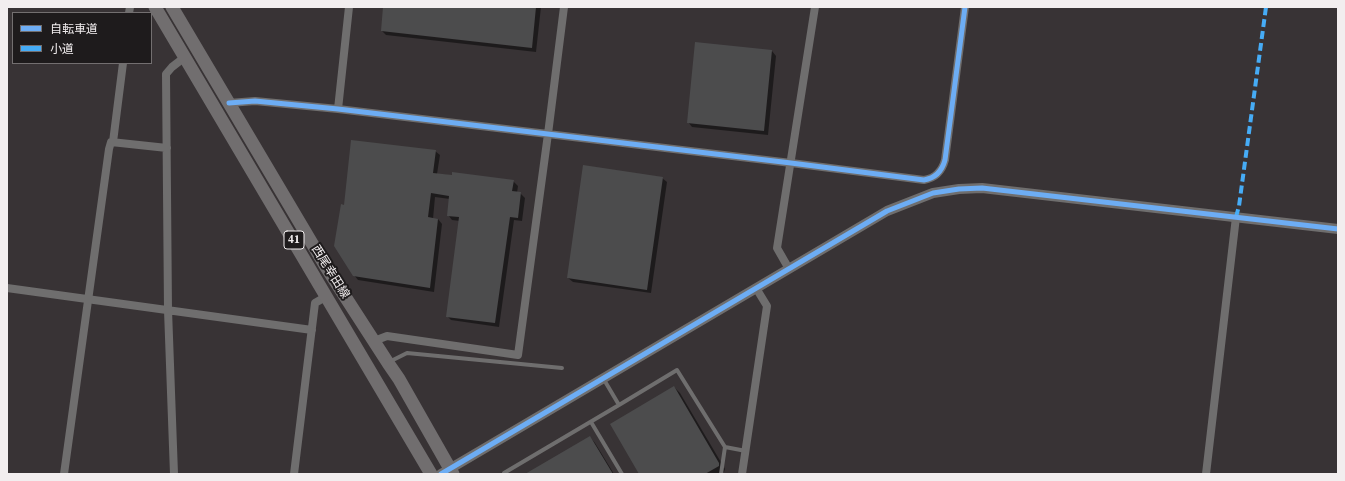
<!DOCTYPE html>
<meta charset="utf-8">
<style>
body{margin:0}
#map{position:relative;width:1345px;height:481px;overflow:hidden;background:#383335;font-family:"Source Serif 4","Noto Sans JP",serif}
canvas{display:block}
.frame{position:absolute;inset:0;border:8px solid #f2eeef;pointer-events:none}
.legend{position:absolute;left:12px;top:12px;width:140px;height:52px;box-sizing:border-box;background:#1e1b1c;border:1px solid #736f70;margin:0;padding:5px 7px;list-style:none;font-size:12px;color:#f2eeef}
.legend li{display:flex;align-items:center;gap:8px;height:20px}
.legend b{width:20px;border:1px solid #736f70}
</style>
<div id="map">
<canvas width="1345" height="481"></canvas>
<div class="frame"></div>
<ul class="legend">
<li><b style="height:5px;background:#6dadf4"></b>自転車道</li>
<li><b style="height:5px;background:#46acf6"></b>小道</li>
</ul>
</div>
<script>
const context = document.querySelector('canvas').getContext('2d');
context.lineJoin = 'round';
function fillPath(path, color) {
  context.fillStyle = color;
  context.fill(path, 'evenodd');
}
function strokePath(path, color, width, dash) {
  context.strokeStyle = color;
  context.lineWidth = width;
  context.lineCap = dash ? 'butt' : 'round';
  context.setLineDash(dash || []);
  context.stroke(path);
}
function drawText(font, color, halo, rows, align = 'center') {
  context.font = font + ' "Source Serif 4","Noto Sans JP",serif';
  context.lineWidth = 4;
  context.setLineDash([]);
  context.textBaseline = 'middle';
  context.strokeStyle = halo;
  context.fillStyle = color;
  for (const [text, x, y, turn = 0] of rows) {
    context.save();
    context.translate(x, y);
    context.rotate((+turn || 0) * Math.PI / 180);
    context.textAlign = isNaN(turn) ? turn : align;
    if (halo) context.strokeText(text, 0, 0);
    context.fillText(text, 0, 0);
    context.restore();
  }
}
const shadow = new Path2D(`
 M384 7H541L536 52 386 35 382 31Z
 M772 51 776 56 768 135 692 127 688 122Z
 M435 151 440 155 437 174 513 181 518 186 517 193H520L525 198 522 221 514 220 499 327 451 320 447 316 460 221 452 220 448 215 450 199 435 197 433 219H438L442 224 434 292 358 280 354 275Z
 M662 178 667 182 651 293 573 282 568 278Z
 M674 387 680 393 725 469 724 472 720 474H641Z
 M590 437 595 443 614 474H527Z`);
const building = new Path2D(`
 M383 7H536L532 48 381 31Z
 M695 42 772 50 764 131 687 123Z
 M351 140 436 150 433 173 452 175V172L514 180 512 191 521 192 518 218 510 217 495 323 446 317 459 217 447 216 449 196 431 193 428 217 438 219 430 288 353 276 334 246 341 204 344 205Z
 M583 165 663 177 647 290 567 278Z
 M674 386 719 463V466L705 474H639L610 424Z
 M590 436 613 474H525Z`);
const service = new Path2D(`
 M389 362 407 353 562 368
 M619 405 677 370 725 447 721 474
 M591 422 622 474
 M725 447 746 451
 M505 474 504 473 619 405 603 378`);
const minor = new Path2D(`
 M129 13 130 7
 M229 103 255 101 338 109 791 163 924 180C936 178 942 171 945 160L965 7
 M338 109 349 7
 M113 142 123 63
 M789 269 777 248 815 7
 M7 288 312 330
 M374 341 387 336 518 355 548 134 564 7
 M64 474 109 149 111 142 167 148
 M174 474 168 310 166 74 172 67 185 57
 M294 474 315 303 327 296
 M742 474 767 306 756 288
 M1206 474 1236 217`);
const tertiary = new Path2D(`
 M441 474 887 211 933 193 959 189 982 188 1338 229`);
const primary = new Path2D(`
 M155 7 431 474
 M172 7 326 267 388 363 399 379 453 474`);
const quiet = new Path2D(`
 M1236 217 1239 206 1266 7`);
const cycleway = new Path2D(`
 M229 103 255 101 338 109 791 163 924 180C936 178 942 171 945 160L965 7
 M441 474 887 211 933 193 959 189 982 188 1338 229`);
const shields = [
 [294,240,20]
];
const shieldNames = [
 ["41",294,240]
];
const streetNames = [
 ["西尾幸田線",330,272,58]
];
fillPath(shadow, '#0007');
fillPath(building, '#4c4c4d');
strokePath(service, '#6f6e6e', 4);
strokePath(minor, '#6f6e6e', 8);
strokePath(tertiary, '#6f6e6e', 10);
strokePath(primary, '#716e6f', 13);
strokePath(quiet, '#46acf6', 4, [8, 4]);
strokePath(cycleway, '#6dadf4', 5);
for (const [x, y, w] of shields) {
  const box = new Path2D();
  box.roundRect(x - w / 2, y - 9, w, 18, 3);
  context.fillStyle = '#1e1b1c';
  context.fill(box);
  strokePath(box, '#f2eeef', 1);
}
drawText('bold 11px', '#f2eeef', null, shieldNames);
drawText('12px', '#f2eeef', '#1e1b1c', streetNames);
</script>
